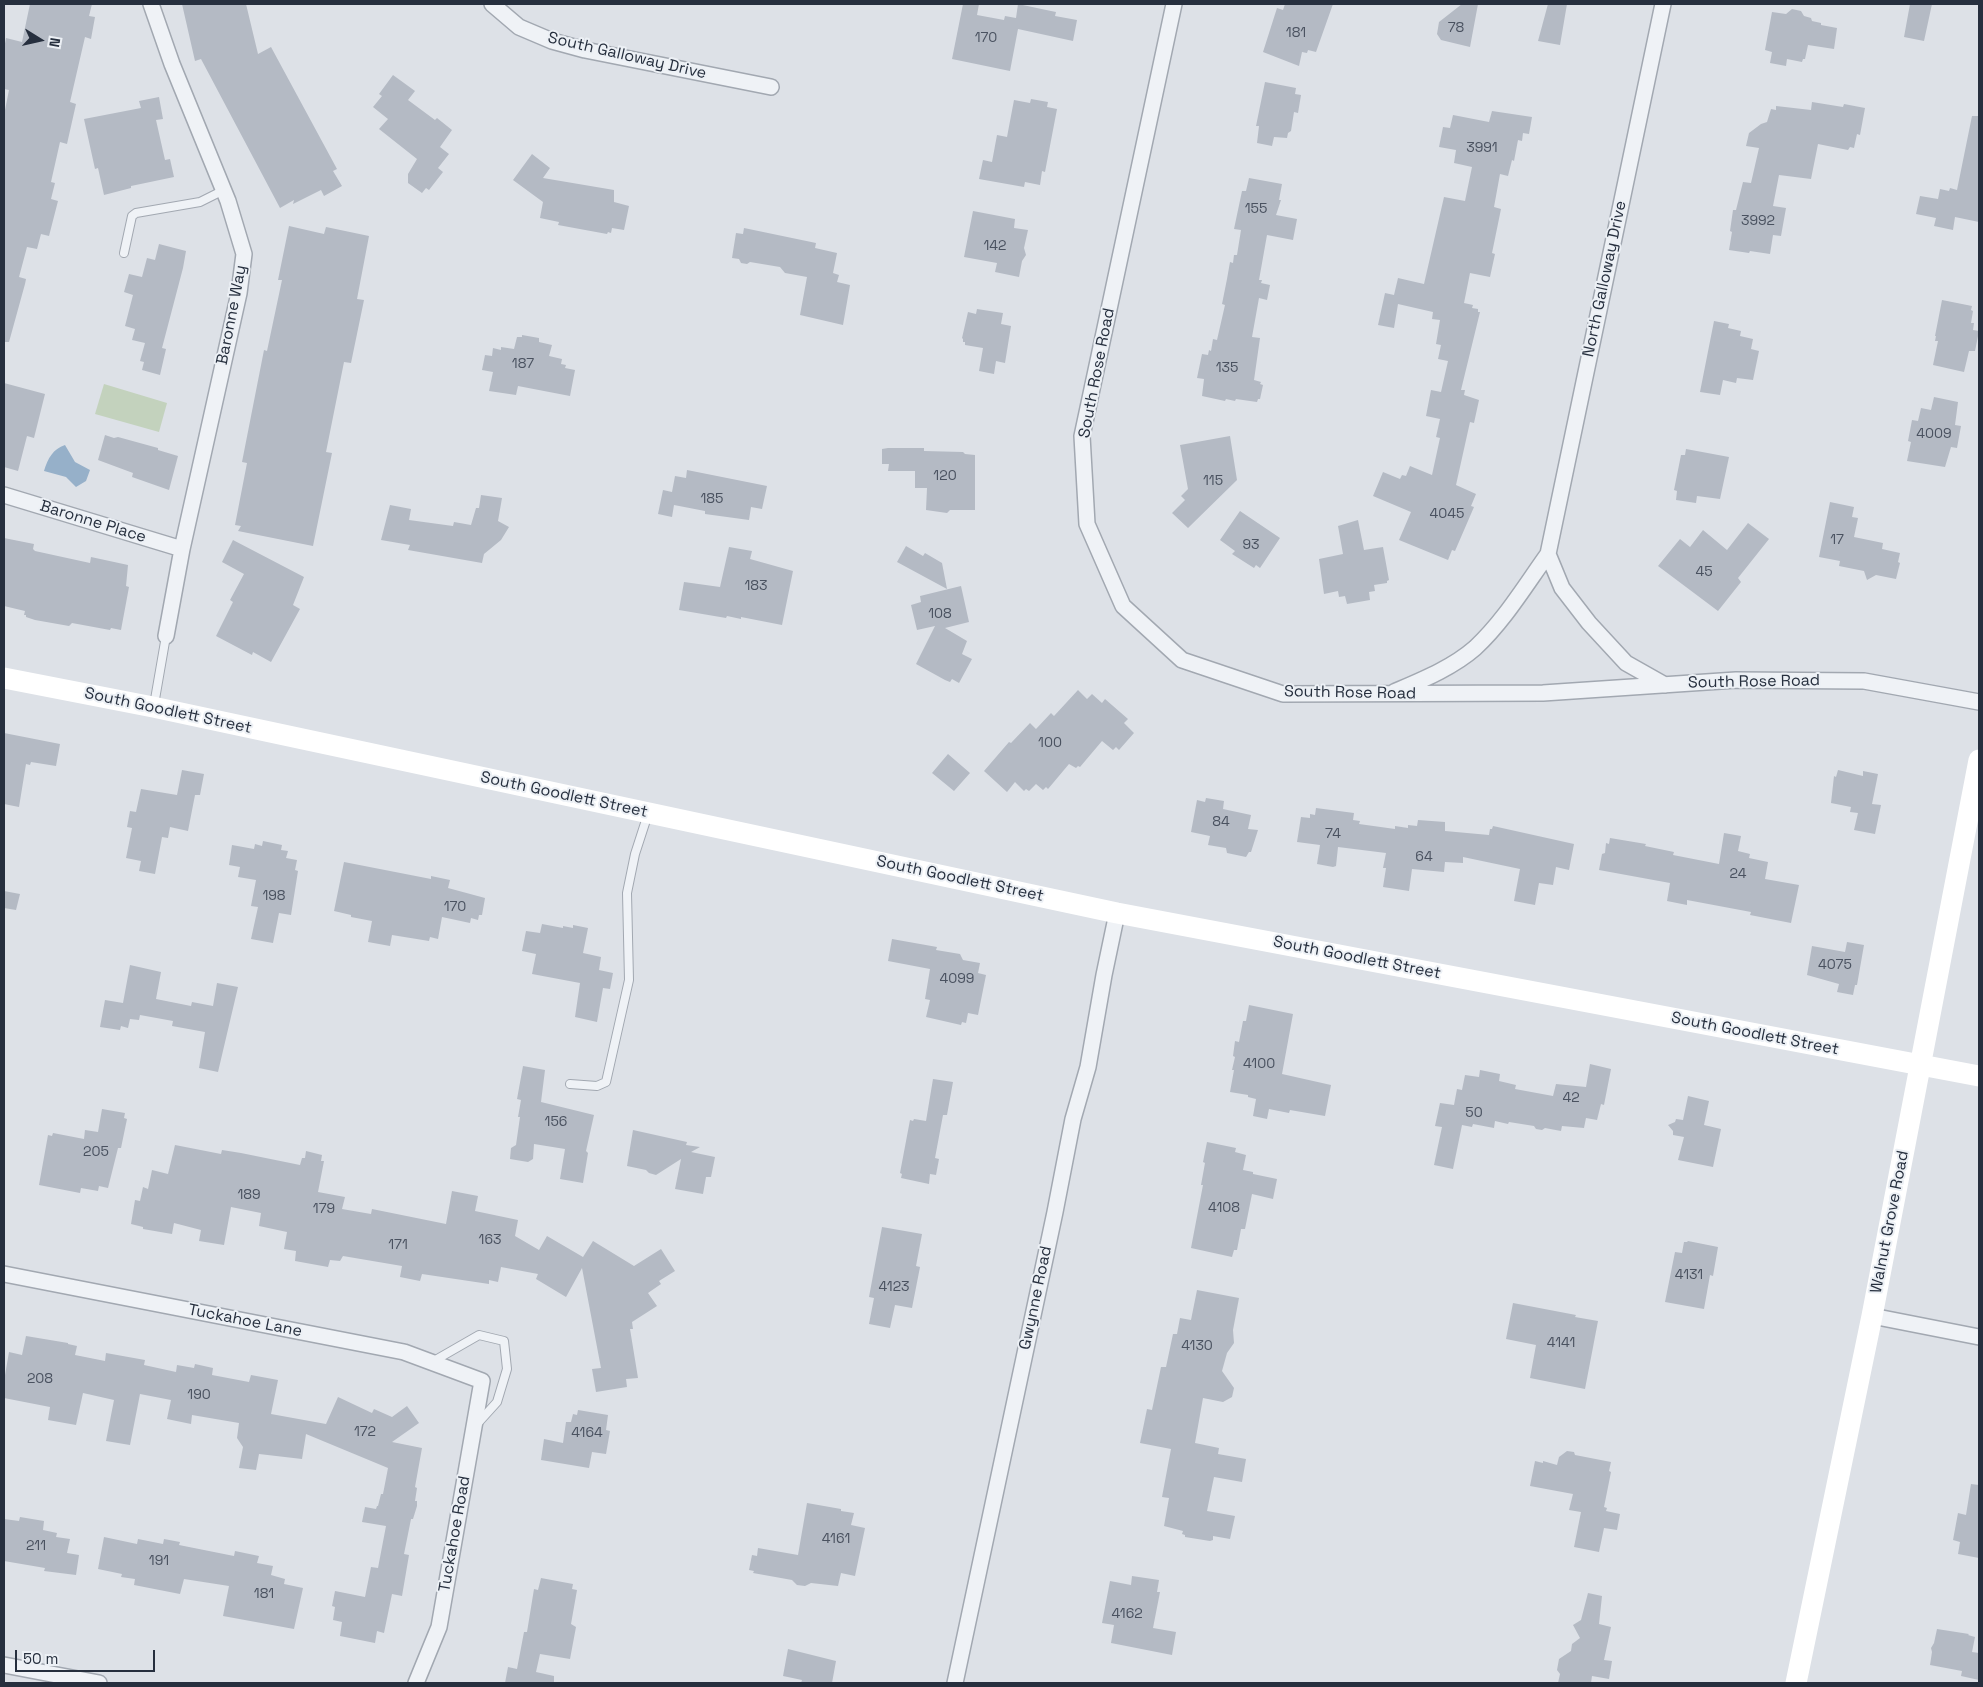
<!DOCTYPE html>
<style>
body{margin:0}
#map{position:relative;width:1983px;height:1687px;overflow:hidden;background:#dde1e7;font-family:"Space Grotesk",sans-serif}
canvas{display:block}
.frame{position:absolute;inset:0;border:5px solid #262f3e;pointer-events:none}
.north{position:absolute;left:15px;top:15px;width:50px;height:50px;-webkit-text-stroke:4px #ecf0f5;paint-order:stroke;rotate:100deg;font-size:14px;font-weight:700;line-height:20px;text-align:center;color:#262f3e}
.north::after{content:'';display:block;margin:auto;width:18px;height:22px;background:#262f3e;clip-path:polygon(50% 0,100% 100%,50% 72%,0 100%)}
.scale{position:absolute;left:15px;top:1650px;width:140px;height:22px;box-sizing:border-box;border:2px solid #262f3e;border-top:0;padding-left:6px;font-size:15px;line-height:18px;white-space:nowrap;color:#262f3e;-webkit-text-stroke:4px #ecf0f5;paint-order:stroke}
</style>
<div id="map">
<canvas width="1983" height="1687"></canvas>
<div class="frame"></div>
<div class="north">N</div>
<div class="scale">50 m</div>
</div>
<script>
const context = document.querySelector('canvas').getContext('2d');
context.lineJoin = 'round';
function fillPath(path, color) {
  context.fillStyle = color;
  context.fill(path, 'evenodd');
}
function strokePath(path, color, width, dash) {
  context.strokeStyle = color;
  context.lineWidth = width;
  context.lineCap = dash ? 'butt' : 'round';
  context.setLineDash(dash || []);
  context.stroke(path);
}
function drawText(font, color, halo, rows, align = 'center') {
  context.font = font + ' "Space Grotesk",sans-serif';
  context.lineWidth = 4;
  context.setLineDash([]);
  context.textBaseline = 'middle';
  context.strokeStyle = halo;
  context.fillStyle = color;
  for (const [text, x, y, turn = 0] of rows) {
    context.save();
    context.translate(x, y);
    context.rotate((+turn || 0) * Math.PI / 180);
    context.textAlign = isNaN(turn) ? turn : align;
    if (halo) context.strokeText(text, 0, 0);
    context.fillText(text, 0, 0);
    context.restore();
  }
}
const green = new Path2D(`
 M104 384 167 403 159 432 95 414Z`);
const water = new Path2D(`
 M65 445 75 462 90 470 86 481 76 487 66 477 44 471C48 458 53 449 65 445Z`);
const building = new Path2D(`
 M30 4H92L89 16 95 17 91 39 85 37 70 102 76 104 67 144 60 142 51 182 55 183 51 199 58 201 49 236 41 234 37 249 27 247 19 277 26 279 25 284 9 342H4V115L9 90 4 89V49L6 38 22 42Z
 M182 4H246L258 54 271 47 337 169 333 171 342 186 324 196 321 190 293 204 294 200 280 208 201 59 195 61Z
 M963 4H979L977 15 1004 20 1005 16 1016 18 1018 4 1051 11 1056 12 1055 16 1077 20 1073 41 1018 29 1010 71 952 59Z
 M1285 4H1333L1316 52 1308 50 1307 53 1302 52 1299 66 1263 52 1277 8 1283 10Z
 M1462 4H1478L1470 47 1441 40 1437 34 1439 22Z
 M1548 4H1567L1560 45 1538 41Z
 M1910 4H1932L1924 41 1904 37Z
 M1792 9 1801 11 1804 16 1811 18 1812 21 1821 23V25L1837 28 1834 49 1808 45 1805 59H1803L1802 62 1787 59 1786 66 1770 63 1772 52 1765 50 1772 12 1786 14Z
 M393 75 415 91 408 100 435 120 437 118 452 130 440 147 449 154 438 168 443 172 429 190 426 188 422 193 408 183V174L417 159 379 129 388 119 373 107 382 96 379 94Z
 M1265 82 1296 88 1295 94 1301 95 1298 113 1294 112 1291 131 1288 133 1287 138 1274 137 1272 146 1257 143 1259 126H1256Z
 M159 97 163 119 156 120 165 160 170 159 174 177 131 186V188L104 195 98 168 95 169 84 119 141 108 139 101Z
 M1031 99 1048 102 1047 107 1057 109 1045 172 1042 171 1040 185 1025 182 1024 187 979 179 983 160 992 162 997 135 1007 137 1014 100 1030 103Z
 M1812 102 1843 107 1844 104 1865 108 1860 135 1857 134 1854 148 1850 147 1848 150 1818 144 1811 179 1779 175 1773 206 1786 208 1781 236 1773 235 1770 254 1750 251 1749 253 1729 250 1732 232 1730 231 1733 210H1736L1743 182 1751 183 1759 148 1746 146 1749 133 1761 124 1767 122 1771 109 1776 110V106L1811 110Z
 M1492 111 1532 117 1529 134 1523 133 1522 141 1518 140 1514 161 1512 160 1508 176 1500 174 1494 207 1501 209 1492 253 1495 254 1490 277 1470 273 1464 303 1473 305 1472 308 1478 309V312H1480L1461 390H1465L1464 395 1479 400 1474 423 1470 422 1456 485 1476 494 1471 506 1474 507 1455 551 1452 550 1448 560 1399 540 1411 512 1373 496 1383 472 1400 479 1402 475 1406 476 1410 466 1432 475 1440 438 1436 437 1440 419 1426 416 1431 390 1441 392 1448 361 1438 359 1441 345 1436 344 1440 320 1432 319 1433 312 1398 304 1394 328 1378 325 1385 293 1394 295 1398 278 1424 284 1444 197 1465 201 1472 167 1454 163 1456 150 1439 147 1443 127 1450 128 1453 115 1489 122Z
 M1972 116H1979V222L1955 217 1953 230 1934 226 1936 218 1916 214 1920 196 1938 199 1940 189 1949 191 1950 188 1957 190Z
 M532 154 550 168 543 178 614 190V202L629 206 624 230 612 228 611 233 608 232 607 234 558 225 559 222 540 218 543 202 513 180Z
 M1249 178 1282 184 1279 200H1281L1276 215 1297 219 1293 240 1267 235 1259 280H1262L1261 283 1270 285 1267 300 1259 298 1252 337 1260 338 1254 380 1261 382 1260 384 1263 385 1260 399H1258L1257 402 1236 399 1235 401 1226 399 1225 401 1202 396 1204 379 1197 378 1202 354 1208 355 1209 350 1211 351 1213 339 1217 340 1225 305 1222 304 1227 279 1230 262 1233 263 1234 255H1237L1241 230 1234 229 1242 191H1246Z
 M973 211 1015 219 1014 228 1028 230 1024 248 1026 255 1022 261 1019 277 995 272 997 263 964 257Z
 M289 226 324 234 326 227 369 236 357 299 364 300 351 363 344 362 326 452 332 453 313 546 238 531 241 526 235 525 247 463 242 462 264 350 267 351 282 280H278Z
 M744 228 816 243 815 248 837 253 833 273 839 275 837 282 850 285 843 325 800 315 807 277 785 273 780 267 750 262 747 264 741 263 739 259 732 258 736 233 743 234Z
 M159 244 186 251 183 268 162 348 166 349 160 375 142 370 144 362 140 361 145 343 132 340 135 329 125 326 133 295 124 292 129 274 142 277 147 258 155 260Z
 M1942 300 1972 306 1971 310 1973 311 1971 323H1974L1973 330 1979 331 1975 351H1969L1964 372 1933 365 1938 341H1935L1936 336H1935Z
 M977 309 1003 313 1001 324 1011 326 1005 363 996 361 994 374 979 371 983 348 965 345V342H963V339L962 338 968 312 976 314Z
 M1714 321 1729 324 1728 328 1741 331 1740 336 1753 339 1751 349 1759 351 1753 380 1737 378 1736 383 1723 380 1720 395 1700 392Z
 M522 335 539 338V342L552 345 549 356 562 359 561 364 566 365 565 368 575 370 570 396 518 386 516 395 489 391 493 372 482 370 485 355 492 356 493 348 501 350V347L514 349 517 337H522Z
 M4 383 45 394 34 438 27 436 18 471 4 467Z
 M1934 397 1958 402 1955 425 1961 426 1957 448 1951 447 1945 467 1907 461 1911 442 1908 441 1912 420 1918 421 1921 408 1931 410Z
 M105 435 114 438 118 437 158 448V450L178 456 169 490 132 477 133 473 98 460Z
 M1230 436 1237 480 1188 528 1172 513 1185 500 1181 496 1188 489 1180 445Z
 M888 448H924V451L963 452 965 454 975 455V510H950L947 513 926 510 927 488H915V471H888L889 464H882V449Z
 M1686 449 1729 457 1720 499 1697 496 1696 503 1676 500 1677 491 1674 490 1681 455H1685Z
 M687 470 767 486 762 509 751 507 749 520 705 514V511L674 505 672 517 658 514 663 490 672 492 675 476 686 478Z
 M481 495 502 498 498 521 509 527 501 540 484 554 482 563 408 550 410 545 381 540 390 505 411 509 409 520 453 526 454 522 471 525 476 508H479Z
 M1830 502 1854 507 1852 517 1858 518 1854 537 1883 543 1882 549 1900 553 1898 562 1900 563 1896 579 1876 575 1867 580 1864 571 1839 566 1840 561 1819 557Z
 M1240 511 1280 538 1260 568 1256 565 1254 568 1232 554 1235 551 1220 540Z
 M1358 520 1364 550 1383 547 1389 580 1387 581V583L1374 585 1375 591 1369 592 1370 600 1347 604 1345 596 1339 597 1338 591 1324 594 1319 559 1343 554 1338 526Z
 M1748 523 1769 539 1738 578 1741 582 1718 611 1658 566 1680 539 1690 547 1703 530 1727 550Z
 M4 538 34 544 33 549 35 551 90 563 91 557 128 565 126 586 129 587 121 630 111 628 110 630 72 623 69 626 35 620 26 617V615H24L25 611 4 606Z
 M233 540 304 577 293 605 300 609 271 662 253 652 252 655 216 636 233 602 230 600 244 574 222 562Z
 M906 546 923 556 925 553 942 563 947 589 897 562Z
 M729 547 752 551 750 559 793 571 782 625 741 617V619L727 616 726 618 679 610 684 582 720 587Z
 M961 586 969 622 945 628 967 641 962 654 972 659 959 683 952 679 950 682 945 680 916 664 935 626 917 630 911 605 921 602 920 596Z
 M1078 690 1087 699 1092 694 1102 703 1105 699 1128 719 1124 723 1134 733 1119 750 1116 747 1113 750 1102 741 1080 767 1078 766 1076 768 1069 764 1048 789 1046 787 1043 790 1036 784 1029 791 1026 789 1024 791 1015 782 1007 792 984 771 1009 742 1011 743 1030 723 1036 729 1051 713 1054 716Z
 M4 733 60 744 56 766 31 762 30 765 26 764 19 807 4 804Z
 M948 754 970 773 954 791 932 773Z
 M182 770 204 774 200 795H195L188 831 170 827 168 838 162 837 155 874 139 871 141 861 126 858 132 828 127 827 130 811 136 812 141 789 177 795Z
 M1838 770 1863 776V771L1878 774 1872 804 1881 805 1875 834 1854 830 1858 813 1850 812 1851 807 1831 803 1834 776 1836 777Z
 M1206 798 1224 801 1223 809 1251 815 1248 829 1258 830 1251 852H1249L1246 857 1227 853 1226 848 1208 845 1210 836 1191 832 1197 800 1205 802Z
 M1316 808 1354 813 1353 820 1360 821 1359 824 1395 829V826L1408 828V825L1417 826 1418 820 1445 822V831L1489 835 1490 829H1492L1493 826 1574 844 1569 870 1556 867 1553 885 1539 883 1535 905 1514 901 1520 869 1463 857V863L1445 862 1444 872 1412 869 1409 891 1383 887 1386 868H1383L1386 853 1338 847 1336 866 1333 867 1317 864 1320 845 1297 842 1301 817 1310 818V814L1315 815Z
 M1724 833 1741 836 1738 851 1750 854 1749 858 1768 862 1765 879 1799 885 1791 923 1750 915 1751 912 1687 900V905L1667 901 1670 883 1599 870 1602 854 1605 853 1606 843 1609 844 1610 838 1646 844 1645 846 1674 852 1673 855 1719 864Z
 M263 841 282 845 281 850 288 851 286 858 297 860 295 870 298 871 291 915 279 913 273 943 251 939 258 907 251 906 256 880 238 877 240 867 229 865 232 845 254 849 255 844 262 846Z
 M344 862 431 879V876L450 880 448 888 485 898 482 915H479L478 920 471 918 470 923 442 917 438 939 430 937 429 941 392 935 390 946 368 942 372 921 351 917V915L334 911Z
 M4 891 20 894 16 910 4 908Z
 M542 924 563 928V926L573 928V925L588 928 583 953 601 957 599 970 613 973 610 989 603 988 597 1022 575 1017 580 983 532 974 536 954 522 951 526 931 540 933Z
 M892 939 937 947 936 950 960 954 963 960 980 963 978 973 986 975 978 1015 968 1013 966 1023 962 1022 961 1025 926 1017 930 1000 925 999 930 969 888 961Z
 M1847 942 1864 945 1857 985H1855L1853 995 1837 992 1839 984 1807 975 1812 946 1845 952Z
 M130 965 161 972 156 999 191 1006 192 1002 213 1006 217 983 238 987 218 1072 199 1068 205 1032 172 1026 173 1021 140 1015 139 1020 130 1019 128 1028 121 1026 120 1030 100 1027 105 1000 123 1003Z
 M1249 1005 1293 1014 1282 1074 1331 1085 1325 1116 1290 1110 1289 1113 1269 1109 1267 1119 1253 1116 1256 1099 1248 1097V1095L1230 1092 1234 1070H1232L1235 1057 1233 1056 1235 1041 1239 1042 1243 1021H1246Z
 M1590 1064 1611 1069 1604 1105 1601 1104 1597 1120 1586 1118 1584 1128 1562 1126 1561 1131 1545 1128 1542 1130 1536 1129 1534 1126 1509 1122 1508 1124 1495 1121 1494 1128 1473 1124 1472 1127 1462 1125 1453 1169 1434 1165 1442 1127 1435 1126 1440 1103 1454 1105 1457 1089 1462 1090 1465 1075 1479 1077 1480 1070 1500 1074 1499 1081 1516 1085 1515 1089 1553 1096 1556 1084 1586 1087Z
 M523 1066 545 1070 541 1102 594 1115 586 1151 588 1153 583 1183 560 1179 565 1149 534 1144 533 1159 528 1162 510 1159 511 1148 516 1145 520 1117H518L521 1100 517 1099Z
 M933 1079 953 1082 947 1115H943L935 1158 939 1159 936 1175 930 1174 929 1184 901 1178 902 1174 900 1173 910 1120 913 1121 914 1119 926 1121Z
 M1688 1096 1709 1101 1704 1125 1721 1129 1713 1167 1678 1160 1684 1137 1673 1135V1131L1668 1125 1675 1122 1676 1119 1683 1120Z
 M102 1109 125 1113 124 1118 127 1119 121 1148H118L108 1188 99 1186 98 1191 81 1188 80 1193 39 1185 48 1135 52 1136 53 1133 84 1139 85 1130 98 1132Z
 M633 1130 687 1142 686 1145 700 1147 691 1152 715 1157 711 1177H706L703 1194 675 1189 681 1159 656 1175 649 1173 646 1170 627 1166Z
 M1207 1142 1236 1148 1235 1152 1246 1155 1243 1170 1253 1172V1174L1277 1179 1273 1199 1252 1194 1245 1229H1241L1237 1250H1234L1232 1257 1191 1248 1203 1185H1201L1205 1163 1203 1162Z
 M175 1145 221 1154 222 1150 241 1153 300 1165 302 1158H305L306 1151 322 1155 321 1161H324L318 1192 345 1197 342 1209 371 1214 372 1209 446 1224 452 1191 478 1196 475 1211 518 1220 515 1236 539 1250 547 1236 583 1257 593 1241 634 1266 661 1249 675 1271 659 1281 661 1284 648 1293 657 1306 632 1322 633 1329H630L638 1378 626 1379 627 1387 596 1392 592 1369 601 1368 582 1268 566 1297 536 1279 538 1274 501 1267 498 1282 489 1280V1284L422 1274 420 1281 400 1277 402 1266 343 1256 340 1261 330 1260 328 1267 295 1261 296 1251 284 1249 287 1232 259 1226 261 1213 231 1207 224 1245 199 1241 201 1230 174 1223 172 1234 143 1229V1227L131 1224 135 1200 140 1201 143 1187 148 1189 152 1170 168 1174Z
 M882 1227 922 1234 916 1266 920 1267 912 1308 895 1305 890 1328 869 1324 874 1298 869 1297Z
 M1688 1241 1718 1247 1713 1276 1710 1275 1704 1309 1665 1302 1675 1252 1682 1253 1684 1242H1687Z
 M1197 1290 1239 1298 1233 1330 1234 1343 1227 1353 1222 1371 1234 1388 1232 1397 1223 1402 1203 1398 1195 1443 1219 1448 1218 1454 1246 1459 1242 1482 1214 1477 1207 1511 1235 1516 1230 1539 1213 1536V1540L1210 1541 1185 1537V1535L1182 1534 1183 1531 1164 1526 1169 1498 1162 1497 1171 1449 1140 1443 1147 1409 1152 1410 1161 1367H1166L1173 1334H1177L1180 1318 1191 1320Z
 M1513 1303 1576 1315 1575 1317 1598 1321 1585 1389 1530 1378 1536 1345 1506 1339Z
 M26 1336 68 1343V1344L77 1346 75 1355 105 1361 106 1353 145 1360 144 1365 176 1372 177 1365 194 1368 195 1364 213 1368 212 1375 249 1382 251 1375 278 1380 271 1414 326 1424 338 1397 372 1413 374 1409 392 1417 407 1406 419 1423 392 1442 422 1448 415 1487 417 1488 415 1501H417V1506L413 1519H411L404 1554 409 1555 402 1596 392 1594 384 1633 377 1631 375 1643 340 1636 342 1622 333 1620 335 1607 332 1606 335 1591 365 1597 371 1567 378 1568 386 1526 362 1522 365 1507 376 1509 377 1506H378L381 1494H383L388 1468 306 1434 302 1459 259 1454 256 1470 239 1468 243 1447 237 1438 239 1423 192 1415 191 1424 167 1419 171 1400 140 1394 130 1445 106 1441 114 1400 83 1393 76 1425 48 1420 50 1407 4 1398V1381L9 1352 22 1355Z
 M578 1410 608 1415 606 1430 610 1431 606 1454 592 1452 589 1468 541 1460 544 1439 563 1443 566 1422H571L573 1414 577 1415Z
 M1567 1451 1574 1452 1575 1455 1611 1462 1609 1471 1611 1472 1604 1507 1607 1508 1606 1511 1620 1514 1617 1530 1604 1528 1599 1552 1574 1547 1581 1512 1569 1510 1573 1494 1530 1486 1535 1461 1543 1463V1461L1557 1465 1559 1457Z
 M1971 1484 1979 1485V1558L1958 1554 1960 1542 1953 1540 1958 1513 1966 1515Z
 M807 1503 841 1509V1511L854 1513 851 1525 865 1528 855 1576 841 1573 838 1586 811 1583 805 1586 797 1585 792 1580 753 1573 754 1571 749 1570 752 1555 757 1556 758 1548 798 1555Z
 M20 1517 44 1521 43 1530 57 1533 56 1537 70 1539 67 1553 79 1555 76 1575 44 1571 45 1568 4 1561V1519L19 1521Z
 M104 1537 137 1544 138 1539 163 1544 164 1539 180 1542 179 1545 234 1556 235 1551 259 1556 257 1563 273 1566 271 1575 285 1579 284 1584 303 1588 294 1629 223 1616 229 1586 184 1579 180 1594 134 1585 135 1579 121 1577 122 1574 98 1569Z
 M1132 1576 1159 1580 1157 1592H1160L1153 1628 1176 1632 1172 1655 1111 1643 1114 1625 1102 1623 1110 1581 1131 1585Z
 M541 1578 573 1584 572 1589 577 1590 571 1624 576 1627 570 1659 540 1654 536 1672 554 1676V1683H505L508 1667 517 1669 524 1632H527L534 1589 538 1590Z
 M1588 1593 1602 1596 1599 1624 1611 1627 1604 1660 1612 1661 1609 1679 1592 1676 1591 1683H1558L1560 1674 1557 1670 1559 1659 1571 1651 1572 1644 1580 1638 1573 1625 1581 1620Z
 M1937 1629 1969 1634 1968 1635 1975 1637 1972 1652 1979 1653V1680L1961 1676 1962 1671 1930 1665 1932 1652 1931 1648 1934 1643Z
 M788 1649 836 1661 832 1683H801L802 1680 783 1676Z`);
const service = new Path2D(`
 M124 253 132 216 136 213 200 202 224 190
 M154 705 166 636
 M570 1084 597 1086 606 1082 629 980 627 893 635 854 648 814
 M432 1362 479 1335 504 1341 507 1369 497 1402 478 1423`);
const minor = new Path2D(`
 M151 4 172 64 228 201 244 254 239 293 182 549 166 636
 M492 4 519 27 552 41 585 50 771 87
 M1174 4 1082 436 1087 524 1123 606 1182 660 1283 694 1543 693 1736 680 1864 681 1979 702
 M4 495 182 549
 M1548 554 1562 588 1589 623 1626 663 1665 685
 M1394 692C1422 680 1452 668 1475 648 1504 621 1525 586 1548 554L1663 4
 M4 1274 404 1352 482 1381 439 1627 416 1683
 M1872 1316 1979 1337
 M4 1665 99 1683
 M955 1683 1055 1212 1073 1119 1088 1067 1104 975 1117 913`);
const secondary = new Path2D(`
 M4 678 153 707 1117 913 1979 1076
 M1796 1683 1872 1316 1979 760`);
const numberNames = [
 ["78",1456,28],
 ["181",1296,33],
 ["170",986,38],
 ["3991",1482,148],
 ["155",1256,209],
 ["3992",1758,221],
 ["142",995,246],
 ["187",523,364],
 ["135",1227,368],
 ["4009",1934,434],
 ["120",945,476],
 ["115",1213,481],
 ["185",712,499],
 ["4045",1447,514],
 ["17",1837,540],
 ["93",1251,545],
 ["45",1704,572],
 ["183",756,586],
 ["108",940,614],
 ["100",1050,743],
 ["84",1221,822],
 ["74",1333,834],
 ["64",1424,857],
 ["24",1738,874],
 ["198",274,896],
 ["170",455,907],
 ["4075",1835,965],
 ["4099",957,979],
 ["4100",1259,1064],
 ["42",1571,1098],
 ["50",1474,1113],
 ["156",556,1122],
 ["205",96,1152],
 ["189",249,1195],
 ["4108",1224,1208],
 ["179",324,1209],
 ["163",490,1240],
 ["171",398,1245],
 ["4131",1689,1275],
 ["4123",894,1287],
 ["4141",1561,1343],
 ["4130",1197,1346],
 ["208",40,1379],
 ["190",199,1395],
 ["172",365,1432],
 ["4164",587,1433],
 ["4161",836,1539],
 ["211",36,1546],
 ["191",159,1561],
 ["181",264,1594],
 ["4162",1127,1614]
];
const streetNames = [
 ["South Galloway Drive",627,56,13],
 ["North Galloway Drive",1605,279,-78],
 ["Baronne Way",232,315,-79],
 ["South Rose Road",1097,373,-79],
 ["Baronne Place",93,522,17],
 ["South Rose Road",1754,682,-1],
 ["South Rose Road",1350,693,1],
 ["South Goodlett Street",168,711,12],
 ["South Goodlett Street",564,795,12],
 ["South Goodlett Street",960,879,12],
 ["South Goodlett Street",1357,958,11],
 ["South Goodlett Street",1755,1034,11],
 ["Walnut Grove Road",1890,1222,-79],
 ["Gwynne Road",1036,1298,-78],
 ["Tuckahoe Lane",245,1321,11],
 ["Tuckahoe Road",455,1534,-80]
];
fillPath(green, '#c3d2bd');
fillPath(water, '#96b0c9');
fillPath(building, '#b4bac4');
strokePath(service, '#a2a8b1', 10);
strokePath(minor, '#a2a8b1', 18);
strokePath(service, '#eff2f6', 8);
strokePath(minor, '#eff2f6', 15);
strokePath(secondary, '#fff', 21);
drawText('14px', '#4a5260', null, numberNames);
drawText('16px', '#262f3e', '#ecf0f5', streetNames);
</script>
